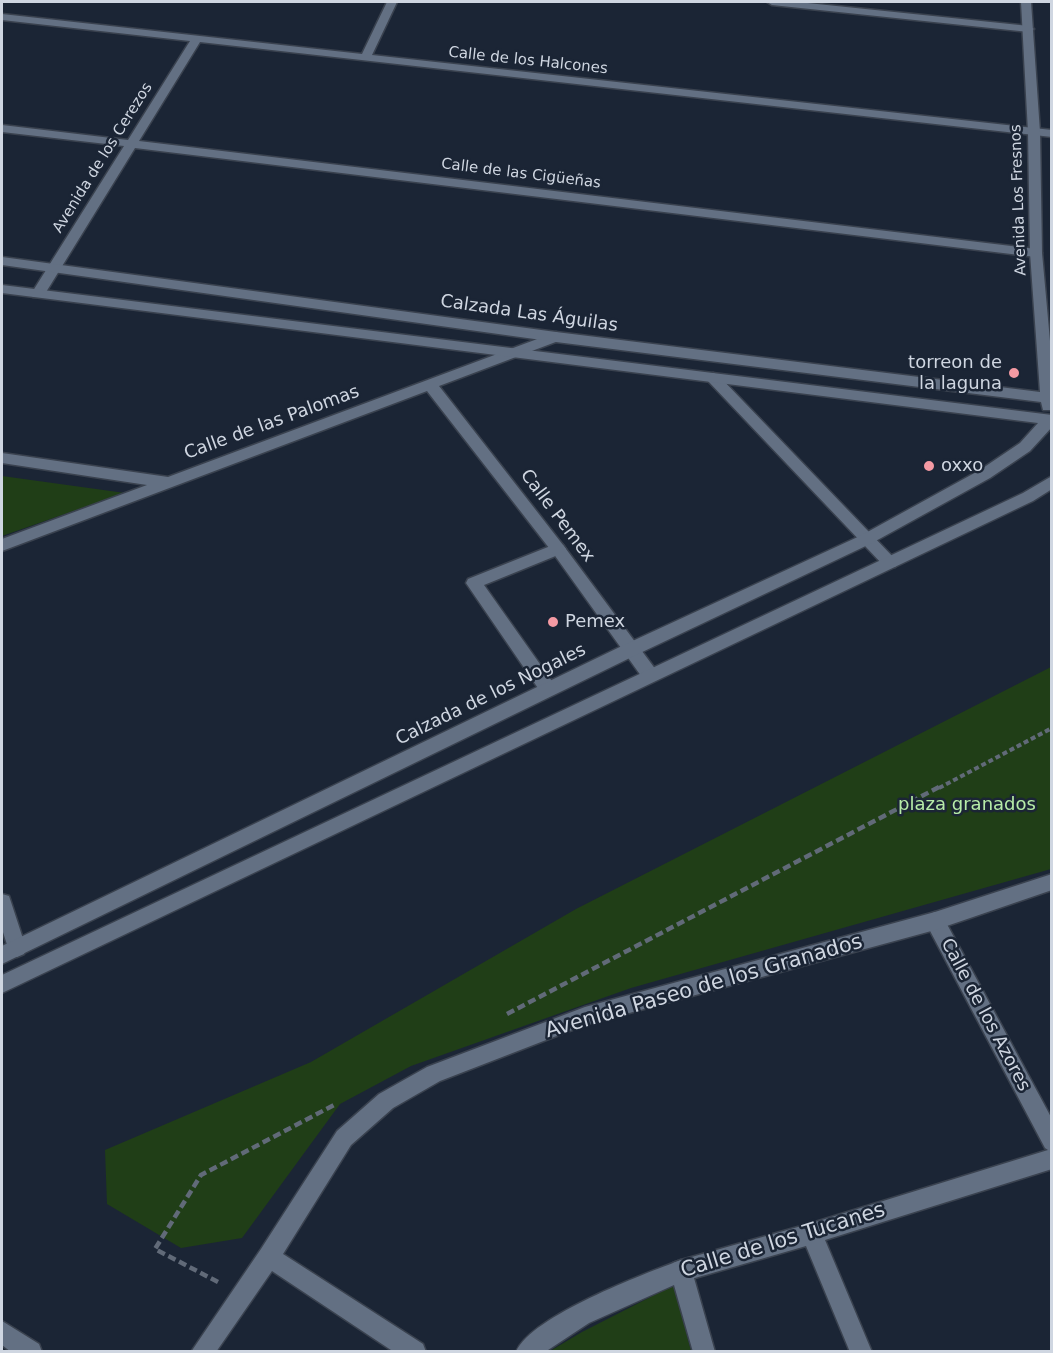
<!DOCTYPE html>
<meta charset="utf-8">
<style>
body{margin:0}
#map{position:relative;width:1053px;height:1353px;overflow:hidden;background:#1b2535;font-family:"DejaVu Sans",sans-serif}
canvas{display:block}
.frame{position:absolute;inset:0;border:3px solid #cfd6e1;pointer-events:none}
</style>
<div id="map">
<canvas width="1053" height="1353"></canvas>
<div class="frame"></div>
</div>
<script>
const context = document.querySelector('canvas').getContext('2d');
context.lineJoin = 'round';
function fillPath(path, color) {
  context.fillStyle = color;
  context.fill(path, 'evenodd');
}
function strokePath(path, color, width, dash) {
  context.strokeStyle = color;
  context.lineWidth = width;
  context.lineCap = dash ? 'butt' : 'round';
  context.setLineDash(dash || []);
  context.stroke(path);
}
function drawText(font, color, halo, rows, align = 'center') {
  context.font = font + ' "DejaVu Sans",sans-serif';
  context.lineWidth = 5;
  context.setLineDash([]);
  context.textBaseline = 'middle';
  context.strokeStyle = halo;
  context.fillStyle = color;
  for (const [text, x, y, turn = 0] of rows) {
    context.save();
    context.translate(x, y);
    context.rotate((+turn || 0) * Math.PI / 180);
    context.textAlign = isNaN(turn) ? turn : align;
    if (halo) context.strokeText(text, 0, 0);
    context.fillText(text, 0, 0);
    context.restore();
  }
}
const green = new Path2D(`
 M2 476 125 493 2 536Z
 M1051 667V869L631 988 411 1066 340 1104 242 1238 181 1248 107 1204 105 1150 311 1062 576 909Z
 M674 1285 691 1351H550L582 1332Z`);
const pathFar1 = new Path2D(`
 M939 788 1052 728`);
const path = new Path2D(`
 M507 1014 941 786
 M218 1282 155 1249 201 1175 336 1104`);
const service = new Path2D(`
 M558 543 563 545 566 549 563 553 484 585 554 684 556 689 554 694 548 696 542 694 466 583 468 579Z
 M2 894 9 896 11 902 26 948 24 954 17 957 10 954 2 929Z`);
const pedestrian = new Path2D(`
 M935 912 942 915 1052 1119V1169L825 1240 872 1352H850L806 1246 681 1282 673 1279 670 1271 673 1263 681 1260 812 1223 1048 1150 1045 1148 928 927 926 921 928 915Z`);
const minor = new Path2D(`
 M387 2H397L372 55 1052 130V137L200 42 139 141 1036 249 1042 253 1036 257 135 148 43 297H33L31 294 124 146 2 132V125L128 140 190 41 2 20V14L362 54Z
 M767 2H798L1029 26 1034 29 1029 32 772 5Z
 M556 332 561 334 563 337 561 340 439 386 563 545 656 670 658 675 656 680 650 682 644 680 553 553 427 391 2 551V539L147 485 2 463V453L168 477Z
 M713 373 718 375 895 559 898 563 895 567H885L708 381 706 378 708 375Z
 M1052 874V890L935 930 585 1025 440 1081 393 1108 351 1145 283 1254 423 1344 426 1352H394L272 1271 216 1352H191L261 1249 337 1131 379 1094 427 1067 585 1007 935 912Z
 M681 1260 689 1263 692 1271 715 1352H693L674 1285 589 1323 545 1352H516C531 1316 644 1274 681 1260Z
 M2 1321 39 1344 42 1352H11L2 1345Z`);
const tertiary = new Path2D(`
 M1021 2H1031L1040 132 1042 253 1052 363V410H1043L1041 402 556 342 2 265V257L556 332 1040 392 1030 253 1028 132Z
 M2 285 1052 415V427L1030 451 990 478 872 543 638 654 2 964V946L626 644 862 535 980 470 1020 443 1038 423 2 293Z
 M1052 476V489L1033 501 2 993V975L1023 493Z`);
const markers = [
 [1014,373,6,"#f49aa3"],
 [929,466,6,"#f49aa3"],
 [553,622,6,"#f49aa3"]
];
const farStreetnames = [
 ["Calle de los Halcones",528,61,6],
 ["Avenida de los Cerezos",103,158,-58],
 ["Calle de las Cigüeñas",521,174,7],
 ["Avenida Los Fresnos",1019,200,-92]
];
const streetNames = [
 ["Calzada Las Águilas",529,314,8],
 ["Calle de las Palomas",272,423,-20],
 ["Calle Pemex",557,516,53],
 ["Calzada de los Nogales",491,695,-26],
 ["Calle de los Azores",985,1015,62]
];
const poiNames = [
 ["torreon de",1002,363,"right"],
 ["la laguna",1002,384,"right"],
 ["oxxo",941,466],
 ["Pemex",565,622]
];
const parkNames = [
 ["plaza granados",967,805]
];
const nearStreetnames = [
 ["Avenida Paseo de los Granados",704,987,-16],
 ["Calle de los Tucanes",783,1241,-17]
];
fillPath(green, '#203e17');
strokePath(service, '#3a424f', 3);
strokePath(pedestrian, '#3a424f', 3);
strokePath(minor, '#3a424f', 3);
strokePath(tertiary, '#3a424f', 3);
strokePath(pathFar1, '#616a78', 4, [5, 3]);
strokePath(path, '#616a78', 4.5, [8, 4]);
fillPath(service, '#637083');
fillPath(pedestrian, '#637083');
fillPath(minor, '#637083');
fillPath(tertiary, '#637083');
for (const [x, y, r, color] of markers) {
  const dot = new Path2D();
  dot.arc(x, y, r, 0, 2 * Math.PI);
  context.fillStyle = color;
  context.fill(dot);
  strokePath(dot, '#1b2535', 2);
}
drawText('15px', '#cfd6e1', '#1b2535', farStreetnames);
drawText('18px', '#cfd6e1', '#1b2535', streetNames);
drawText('18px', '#cfd6e1', '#1b2535', poiNames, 'left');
drawText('18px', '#b7eca8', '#1b2535', parkNames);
drawText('21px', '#cfd6e1', '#1b2535', nearStreetnames);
</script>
